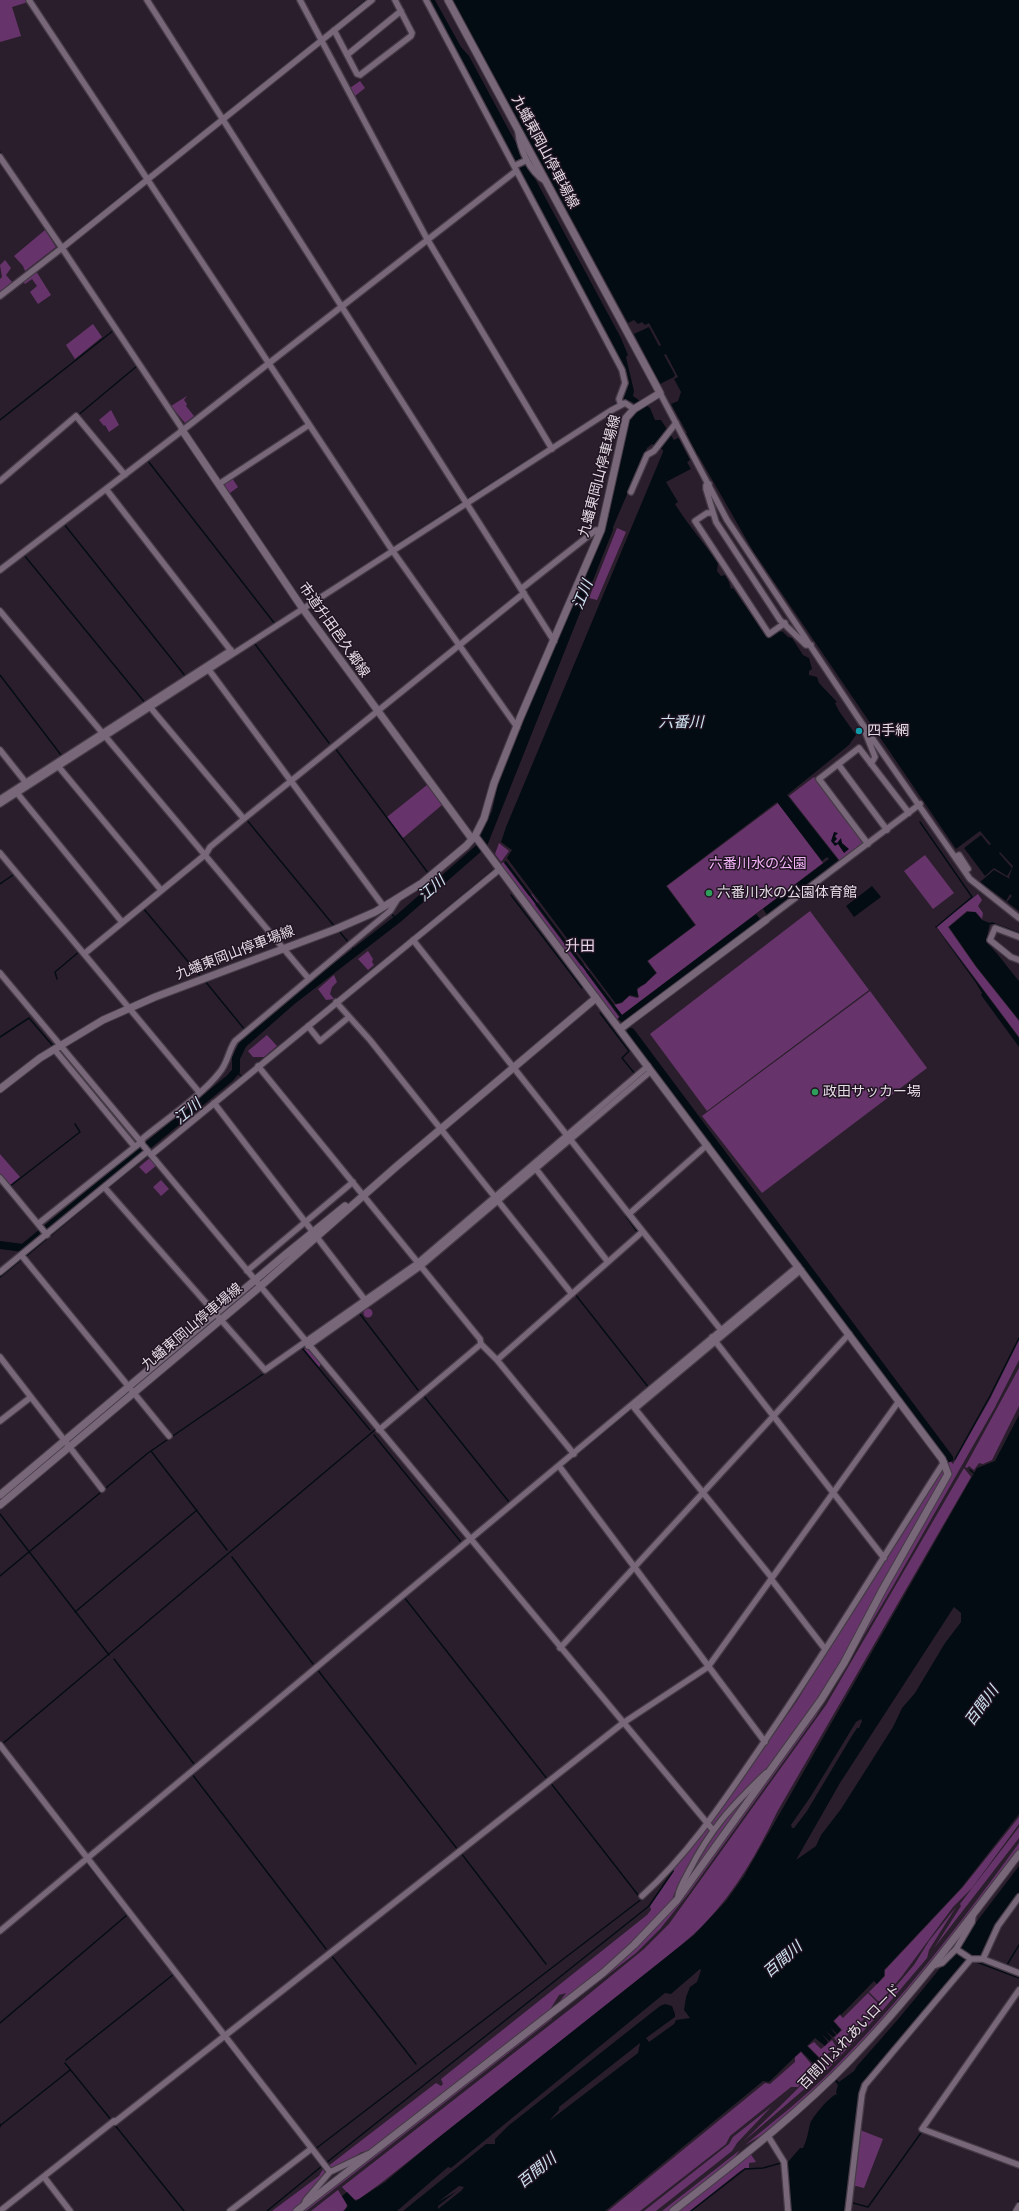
<!DOCTYPE html>
<meta charset="utf-8">
<style>
body{margin:0}
canvas{display:block;background:#2b1e2c}
</style>
<canvas width="1019" height="2211"></canvas>
<script>
const context = document.querySelector('canvas').getContext('2d');
context.lineJoin = 'round';
function fillPath(path, color) {
  context.fillStyle = color;
  context.fill(path, 'evenodd');
}
function strokePath(path, color, width, dash) {
  context.strokeStyle = color;
  context.lineWidth = width;
  context.lineCap = dash ? 'butt' : 'round';
  context.setLineDash(dash || []);
  context.stroke(path);
}
function drawText(font, color, halo, rows, align = 'center') {
  context.font = font + ' Rubik,"Noto Sans JP",sans-serif';
  context.lineWidth = 3;
  context.setLineDash([]);
  context.textBaseline = 'middle';
  context.strokeStyle = halo;
  context.fillStyle = color;
  for (const [text, x, y, turn = 0] of rows) {
    context.save();
    context.translate(x, y);
    context.rotate((+turn || 0) * Math.PI / 180);
    context.textAlign = isNaN(turn) ? turn : align;
    if (halo) context.strokeText(text, 0, 0);
    context.fillText(text, 0, 0);
    context.restore();
  }
}
const green = new Path2D(`
 M0 0H27L28 2 12 7 21 36 0 42Z
 M360 81 365 88 355 96 350 88Z
 M45 230 56 247 25 271 23 266 14 256Z
 M5 260 11 268 6 275 12 282 0 292V279L2 277 0 265Z
 M36 271 51 295 38 304 30 292 37 286 32 279 25 284 23 281Z
 M93 324 102 337 75 359 66 345Z
 M187 396 184 400 187 404 186 406 194 416 185 423 171 406Z
 M111 410 119 425 109 432 105 425 104 426 99 420Z
 M232 478 238 487 230 493 223 483Z
 M617 528 626 532 597 600 589 598Z
 M814 777 863 839 862 844 840 861 789 796Z
 M427 785 442 805 403 838 387 817Z
 M778 803 823 863 622 1015 614 1005 622 1003 629 996 637 998 639 997 637 990 657 973 648 961 696 925 667 886Z
 M499 843 509 851 501 862 495 854Z
 M925 855 954 893 933 909 904 871Z
 M503 862 529 896 532 894 538 902 535 905 581 966 584 964 589 970 586 972 619 1017 616 1020 500 865Z
 M978 894 982 900 978 906 983 913 982 919 976 912 967 911 948 927 976 967 1019 1021V1037L936 926Z
 M810 911 869 990 707 1111 650 1034Z
 M368 951 373 959 372 962 374 965 368 970 358 959Z
 M334 975 337 982 332 987 330 994 334 999 326 1000 318 989Z
 M870 991 927 1068 762 1193 702 1116Z
 M267 1035 277 1046 264 1057H253L248 1051Z
 M0 1154 20 1177 9 1186 0 1175Z
 M151 1157 157 1165 146 1174 139 1167Z
 M161 1180 169 1189 161 1196 153 1187Z
 M363.5 1313a4.5 4.5 0 1 1 9 0a4.5 4.5 0 1 1-9 0Z
 M1019 1340V1360L994 1409 893 1586 816 1716 688 1894 660 1929 636 1953 556 2015 648 1936 695 1881 790 1749 947 1483 951 1474 948 1462 949 1460 953 1464 990 1399Z
 M308 1348 321 1364 319 1367 304 1349Z
 M1019 1368V1406L992 1460 983 1464 979 1463 974 1470 969 1466 967 1468 965 1467Z
 M964 1468 971 1477 777 1812C758 1852 736 1890 706 1922 690 1939 671 1953 653 1968L381 2183 359 2199 354 2200 342 2187 578 2003 644 1949 669 1924 826 1705Z
 M942 1471 944 1474 840 1665 808 1716 772 1766 764 1770 727 1809 715 1824H710L797 1701 838 1633Z
 M763 1778 682 1890 702 1847 729 1811Z
 M1019 1817V1824L972 1888 953 1907 902 1976 881 2001H878L869 1992 885 1976V1970L963 1887Z
 M708 1826 710 1832 674 1894 672 1902 630 1946 554 2009 566 1993 559 1995 548 2013 370 2151 362 2152 332 2170 327 2167 436 2083 441 2086 443 2084 441 2079 647 1915 651 1910 650 1906 674 1871 673 1870Z
 M1019 1827V1838L934 1948 961 1906 960 1904Z
 M1019 1843V1850L919 1979 862 2044 770 2130 745 2145C774 2121 805 2097 832 2070 901 2001 962 1922 1019 1843Z
 M956 1907 929 1950 927 1958 882 2011 827 2070 825 2068 829 2063 828 2062 823 2066 822 2064 839 2050 880 2005 914 1965 929 1941Z
 M868 1993 877 2002V2006L839 2044 834 2038 842 2030 834 2021 840 2015 843 2018Z
 M551 2017 552 2019 306 2211H301Z
 M832 2040 837 2048 820 2058 808 2046 814 2042 821 2049Z
 M801 2052 812 2065 798 2087H791L730 2136 726 2144 640 2211H608L765 2083 770 2084 795 2062V2057Z
 M818 2067 821 2069 817 2073 818 2075 822 2071 823 2073 744 2141C769 2116 795 2093 818 2067Z
 M771 2107 737 2143 732 2151 656 2211H644L729 2144 733 2137Z
 M860 2130 883 2139 864 2188 856 2186 853 2187Z
 M740 2150 730 2163 668 2211H662Z
 M750 2153 756 2162 749 2163V2168H745L739 2172 690 2211H677Z
 M323 2169 327 2174 303 2198 301 2205 294 2211H272L319 2176Z
 M338 2190 347 2205 346 2208 343 2211H311Z`);
const water = new Path2D(`
 M427 0H435L461 47 469 56 621 338 628 355 626 357 634 391 633 396 650 408 655 420H661L674 440 687 433 671 404 678 401 681 392 674 379 678 377 666 354 664 355 675 375 674 377 660 384 634 334 649 327 659 346 661 345 649 323 645 325 642 322 638 324 634 320 628 323 453 0H1019V911L1007 902 1012 896 1010 894 1006 901 980 882 994 870 1010 879 1009 877 1013 866 1000 852 999 853 1012 868 1007 876 994 868 985 876 964 848 981 835 989 845 991 844 980 831 956 849 753 551 698 455 687 462 691 469 666 482 678 502 675 504C688 525 704 543 718 563L717 571 721 576 725 575 729 582 731 589 733 588 766 636 770 638 779 631 783 632 788 637 792 638 803 655 809 658 812 669 809 671V675L817 677 819 683 837 702 835 703 839 711 856 735 849 745 787 795 839 861 623 1023 618 1019 620 1017 504 862 506 861 622 1015 829 859 827 857 822 861 777 802 666 886 695 925 647 961 656 973 645 984 637 988 638 997 630 995 622 1002 616 1004 507 858 512 850 501 842 506 827 663 452V450L652 444 647 448 613 527V530L487 846 479 836 492 811 497 788 514 742 607 523 629 421 637 405 630 401 622 402 620 399 627 382Z
 M834 832 838 833 835 836 837 839 834 842 837 843 841 838 842 843 849 849 844 853 838 844 835 846 831 841Z
 M872 886 881 897 854 917 846 906Z
 M967 912H975L982 920 990 923 986 942C999 954 1007 967 1019 981V1020L976 966 949 927Z
 M935 926 1019 1038V1047L981 995 982 993 976 983Z
 M1019 1415V1814L961 1888 884 1970V1976L877 1984 874 1981 841 2015 840 2014 833 2021 841 2030 837 2034 830 2027 836 2035 833 2037 826 2031 832 2038 829 2041 822 2034 828 2042 825 2046 815 2038 807 2046 819 2058 824 2067 822 2069 813 2063 801 2051 769 2082 763 2081 605 2211H403L486 2144H495V2139L508 2126 660 2006 665 2004 672 2006 675 2014V2017L646 2038 649 2042 674 2024 676 2020 690 2018 684 2010 686 1997 690 1987 697 1982 701 1970 700 1969 671 1994 665 1993 451 2168 448 2167 397 2211H344L348 2206 342 2196 347 2192 356 2201 385 2182 428 2146 694 1935 726 1901 744 1876 977 1468 995 1461ZM954 1607 961 1613V1622L945 1643 915 1693 902 1708 893 1727 841 1809 821 1835 816 1846 796 1860 840 1783ZM861 1719 862 1721 859 1728H857L850 1739 807 1811 794 1828H792L791 1825 811 1796 856 1722ZM640 2043 638 2053 549 2121 559 2110V2107ZM459 2186 464 2187 461 2191 438 2209V2206L457 2191 438 2202Z
 M1019 1866V1895L984 1955 978 1957 970 1956 863 2083 860 2091 856 2119 846 2211H791L786 2162H788L800 2148H803C807 2140 808 2132 810 2124 812 2117 831 2095 837 2094L836 2092 838 2085 834 2080 836 2079 839 2082 854 2071 857 2066C916 2001 966 1936 1019 1866Z`);
const pier = new Path2D(`
 M686 433 698 456 690 460 678 437Z
 M763 909 767 915 761 920 756 914Z`);
const stream = new Path2D(`
 M322 36 366 0
 M0 152 2 156
 M147 176 319 38
 M41 222 58 247
 M27 272 144 178
 M133 350 143 366
 M77 416 137 366H139
 M0 420 114 330
 M148 461 275 624
 M467 499 619 402
 M64 524 186 677
 M393 547 464 501
 M24 555 146 704
 M304 605 390 549
 M308 609 325 633
 M248 641 299 608
 M255 644 329 743
 M0 675 61 755
 M335 748 428 873
 M246 819 335 927
 M920 822 972 897 936 927
 M433 879 437 884
 M0 884 13 875
 M511 895 582 988
 M143 908 201 977
 M391 913 397 920
 M989 924 992 923 1019 933
 M339 931 349 943
 M412 944 478 1027
 M352 947 356 952
 M57 979 55 972 80 951
 M313 980 315 983
 M205 981 245 1030
 M600 1013 629 1051 622 1058 635 1074
 M248 1033 251 1037
 M0 1037 29 1018 53 1046
 M260 1062 492 871 494 873
 M653 1065 655 1064
 M236 1071 242 1077 244 1076
 M202 1093 206 1098
 M709 1140 711 1138
 M9 1187 80 1132 75 1124
 M108 1188 147 1156
 M626 1213V1216L638 1233
 M25 1257 105 1190
 M803 1265 805 1264
 M0 1277 22 1259
 M575 1294 649 1388
 M360 1314 418 1390
 M302 1348 370 1430
 M424 1396 509 1502
 M903 1399 904 1398
 M374 1435 461 1542
 M151 1451 227 1550
 M949 1459 953 1460
 M955 1459 990 1396 1019 1338
 M562 1467 633 1408
 M970 1470 975 1474
 M0 1514 109 1655
 M477 1537 559 1469
 M232 1557 313 1664
 M0 1576 148 1453 266 1372
 M404 1597 548 1780
 M75 1612 197 1510
 M114 1659 194 1764
 M317 1669 458 1850
 M767 1742 808 1681
 M1 1745 376 1429
 M192 1774 326 1949
 M550 1782 638 1895
 M461 1853 546 1964
 M86 1862 172 1972
 M663 1879 674 1867
 M1019 1945 1007 1965 1019 1970
 M331 1955 416 2064
 M974 1961 1019 1978
 M182 1985 221 2036
 M0 2023 127 1915
 M223 2039 308 2148
 M66 2060 174 1974
 M65 2063 112 2121
 M0 2124V2127
 M114 2124 184 2211
 M1 2125 70 2070
 M314 2150 643 1898
 M310 2151 326 2172
 M326 2163 649 1906 673 1871 672 1870
 M853 2203 868 2207 923 2130
 M267 2211 322 2166
 M691 2211 745 2169 763 2168 781 2163
 M1012 2211 1019 2201`);
const river = new Path2D(`
 M631 1032 949 1458
 M0 1245 23 1248 230 1078 236 1071V1058L243 1044 293 1000 399 918 478 849 485 839`);
const minor = new Path2D(`
 M29 0 392 550 517 727
 M147 0 554 641
 M300 0 426 237 552 449
 M426 0 622 370 625 383 619 399 621 405
 M334 30 357 74 360 75 411 36 412 33 395 0
 M347 55 401 11
 M518 132C520 150 530 172 545 181
 M0 157 62 248 372 0
 M514 166 527 160
 M0 296 62 248 183 430 0 570
 M660 393 727 520 861 722 970 879 1019 918
 M183 430 516 171
 M0 481 76 416 125 475
 M219 484 309 425
 M709 484 706 485V489L716 522 780 620 806 645H811
 M106 489 232 652
 M631 492 647 455 654 451 676 423
 M713 513H707L695 521 769 634 785 623
 M521 589 596 530H601
 M0 611 309 979
 M209 670 384 907
 M150 707 244 819
 M864 729 875 757 871 764
 M0 750 27 784
 M838 764 887 830
 M58 766 161 890
 M17 793 122 922
 M0 799 231 650
 M0 804 610 411 625 403 634 409
 M868 844 819 779 859 748 909 813
 M0 853 199 1092
 M955 857 959 855 968 869
 M397 900 390 911 235 1041C228 1051 228 1063 219 1073 202 1095 165 1120 142 1139V1144L713 1830
 M766 920 920 804
 M1019 937 995 928 990 940 1011 957 1019 960
 M413 940 629 1214
 M84 954 206 854 210 847 245 818 524 593
 M0 973 141 1142 38 1224
 M336 1002 370 1040 572 1294
 M308 1026 320 1041 349 1017
 M54 1049 134 1146
 M258 1066 480 1339 481 1344 497 1360 574 1454
 M214 1103 365 1300
 M707 1145 629 1214 721 1330
 M151 1155 500 869
 M536 1169 608 1262
 M0 1178 47 1235
 M105 1188 265 1370 415 1265 648 1066
 M22 1256 169 1436
 M247 1271 353 1182
 M0 1272 148 1151
 M712 1337 884 1558
 M308 1346 421 1266 651 1071
 M0 1357 102 1489
 M497 1360 642 1232
 M632 1405 772 1578
 M636 1408 801 1270
 M0 1421 31 1397
 M379 1430 481 1344
 M559 1466 765 1742
 M771 1579 825 1649
 M560 1648 849 1334
 M0 1745 330 2172
 M642 1896C691 1852 727 1796 764 1742 827 1651 884 1555 944 1462
 M678 1896C679 1888 685 1879 689 1871 711 1828 731 1807 766 1773
 M0 1931 798 1266
 M956 1949 972 1922 973 1916
 M983 1959 998 1926 1019 1897
 M933 1966 942 1963 956 1949 971 1959H983L1019 1973
 M1019 1990 922 2129 1019 2165
 M115 2122 623 1723 708 1667 899 1401
 M768 2136 784 2162 788 2211
 M44 2177 70 2211
 M304 2205 306 2200 330 2172 368 2154
 M0 2211 114 2121
 M230 2211 311 2149
 M848 2211 862 2094 865 2085 971 1959
 M1016 2211 1019 2206`);
const tertiary = new Path2D(`
 M182 430 303 609 472 839
 M620 1029 766 920
 M297 2211 603 1973 634 1945 677 1900 821 1700 844 1663 883 1589 948 1474 942 1459 596 998
 M673 2211C734 2163 796 2116 850 2060 912 1996 965 1925 1019 1854`);
const secondary = new Path2D(`
 M0 1089 40 1058 103 1020 155 997 336 929 375 912 422 883 466 846 475 836 484 818 494 783 520 718 601 530 626 418 634 409 660 393 448 0
 M0 1495 286 1254 345 1206
 M0 1505 255 1291 397 1166 596 998 475 836`);
const markers = [
 [859,731,4,"#0f9aa8"],
 [709,893,4,"#2e9e5b"],
 [815,1092,4,"#2e9e5b"]
];
const streetNames = [
 ["九蟠東岡山停車場線",545,152,62],
 ["九蟠東岡山停車場線",600,476,-75],
 ["市道升田邑久郷線",334,630,55],
 ["九蟠東岡山停車場線",235,953,-21],
 ["九蟠東岡山停車場線",192,1327,-40],
 ["百間川ふれあいロード",850,2037,-46]
];
const poiNames = [
 ["四手網",867,731],
 ["六番川水の公園体育館",717,893],
 ["政田サッカー場",823,1092]
];
const parkNames = [
 ["六番川水の公園",758,864]
];
const waterNames = [
 ["江川",583,595,-68],
 ["六番川",681,723],
 ["江川",432,889,-41],
 ["江川",188,1112,-40],
 ["百間川",982,1706,-54],
 ["百間川",783,1960,-41],
 ["百間川",537,2171,-39]
];
const neighbourhoodNames = [
 ["升田",580,947]
];
fillPath(green, '#66346b');
fillPath(water, '#030c13');
fillPath(pier, '#2b1e2c');
strokePath(stream, '#030c13', 1.5);
strokePath(river, '#030c13', 8);
strokePath(minor, '#453a46', 8);
strokePath(tertiary, '#453a46', 9);
strokePath(secondary, '#453a46', 9);
strokePath(minor, '#776778', 5.5);
strokePath(tertiary, '#776778', 7);
strokePath(secondary, '#776778', 7);
for (const [x, y, r, color] of markers) {
  const dot = new Path2D();
  dot.arc(x, y, r, 0, 2 * Math.PI);
  context.fillStyle = color;
  context.fill(dot);
  strokePath(dot, '#211422', 1.5);
}
drawText('14px', '#e5dce6', '#211422', streetNames);
drawText('14px', '#e5dce6', '#211422', poiNames, 'left');
drawText('14px', '#f5b4fa', '#211422', parkNames);
drawText('italic 15px', '#d0e5f3', '#211422', waterNames);
drawText('15px', '#e8d6e9', '#211422', neighbourhoodNames);
</script>
